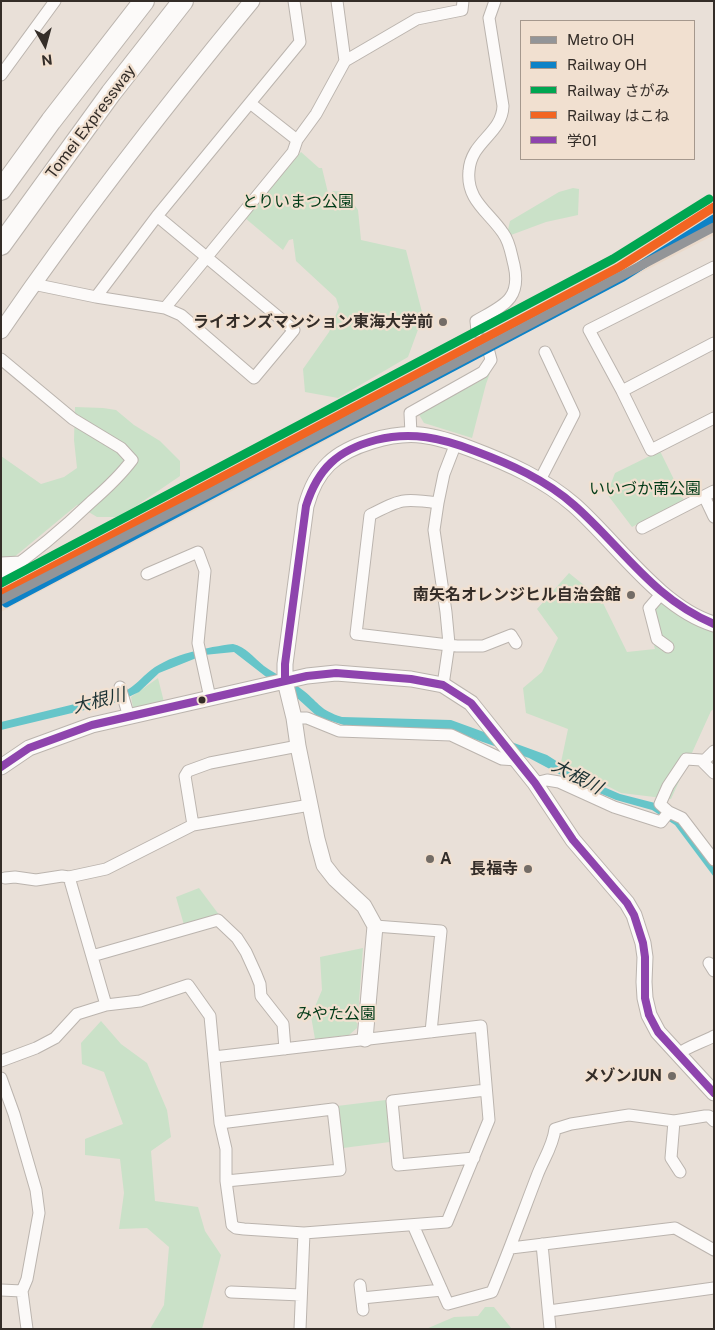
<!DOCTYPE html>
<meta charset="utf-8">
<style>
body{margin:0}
#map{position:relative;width:715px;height:1330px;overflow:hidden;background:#e9e0d8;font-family:"Public Sans","Noto Sans JP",sans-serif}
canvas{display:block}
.frame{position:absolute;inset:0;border:2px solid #342d28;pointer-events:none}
.legend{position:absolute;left:520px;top:20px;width:175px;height:140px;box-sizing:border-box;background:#f1e0d0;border:1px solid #a5988d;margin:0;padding:6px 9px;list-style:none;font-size:15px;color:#342d28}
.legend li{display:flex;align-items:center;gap:10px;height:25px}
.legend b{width:25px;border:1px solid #a5988d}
.north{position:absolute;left:20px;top:20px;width:50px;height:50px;-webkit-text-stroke:4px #f1e0d0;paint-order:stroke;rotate:173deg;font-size:14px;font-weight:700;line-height:20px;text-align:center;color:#342d28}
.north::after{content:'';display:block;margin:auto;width:18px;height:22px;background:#342d28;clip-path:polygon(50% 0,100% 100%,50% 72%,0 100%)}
</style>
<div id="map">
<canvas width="715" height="1330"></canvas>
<div class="frame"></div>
<ul class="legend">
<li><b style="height:6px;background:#939598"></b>Metro OH</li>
<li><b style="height:6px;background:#0d82c7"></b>Railway OH</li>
<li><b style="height:6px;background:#00a651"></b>Railway さがみ</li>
<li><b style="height:6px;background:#f26522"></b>Railway はこね</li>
<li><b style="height:6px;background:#8e44ad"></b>学01</li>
</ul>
<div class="north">N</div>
</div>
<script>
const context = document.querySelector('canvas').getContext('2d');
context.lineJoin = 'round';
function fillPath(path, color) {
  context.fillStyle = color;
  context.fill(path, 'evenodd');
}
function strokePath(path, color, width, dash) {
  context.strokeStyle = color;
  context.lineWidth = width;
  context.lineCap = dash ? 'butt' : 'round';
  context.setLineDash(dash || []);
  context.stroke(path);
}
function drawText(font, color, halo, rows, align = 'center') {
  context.font = font + ' "Public Sans","Noto Sans JP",sans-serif';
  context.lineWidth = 4.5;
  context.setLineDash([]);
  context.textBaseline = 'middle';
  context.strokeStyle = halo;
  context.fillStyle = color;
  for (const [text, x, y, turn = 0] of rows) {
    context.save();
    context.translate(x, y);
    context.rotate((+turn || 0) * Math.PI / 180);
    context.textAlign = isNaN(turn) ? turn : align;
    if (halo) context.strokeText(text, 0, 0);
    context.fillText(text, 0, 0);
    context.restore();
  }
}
const built = new Path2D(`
 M714 199V235L530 330 411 393 289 461 1 612V588L87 543 206 476 276 442 403 374 523 314 612 263Z`);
const green = new Path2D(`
 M301 152 319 168H322L329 197 333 191 345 192 358 210 361 240 406 250 423 316 408 357 338 398 305 392 303 369 329 332 339 307 336 298 296 261 293 239 289 240 283 250 245 218Z
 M573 188 579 189 578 215 546 222 511 235 508 230 510 221 559 192Z
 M489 373H490L486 384 472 438 424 423 418 413 480 381Z
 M75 407 103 408 116 410 134 425 160 441 180 461V476L120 517H97L77 505 1 568V456L41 484 64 477 77 468 74 440Z
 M660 451 684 500 632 527 607 494 615 473Z
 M569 573 601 599 627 652 655 649 654 646 656 643 653 609 657 604H661V600L714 628V709L711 711 671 799 621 793 588 776 560 767 568 729 526 713 523 688 542 672 558 638 537 609Z
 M158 678 164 702 136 709 133 707 131 697Z
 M199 888 220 916 184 925 176 897Z
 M363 948 357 1028 349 1035 315 1039 311 1016 322 990 320 957Z
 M101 1021 121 1044 147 1063 167 1110 171 1137 151 1151 155 1201 198 1207 205 1231 221 1255 202 1329H150L164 1305 169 1247 147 1228 119 1229 124 1193 120 1159 85 1155V1139L123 1124 104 1072 82 1064 81 1043Z
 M386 1100 390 1142 343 1148 337 1106Z
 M485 1307H494L512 1329H426L454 1317 478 1316Z`);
const water = new Path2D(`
 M233 644C245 646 254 658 264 666 276 675 292 681 304 691 320 704 320 710 342 717L451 720 547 755 583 778 620 794 655 803 678 821 714 868V877L675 825 652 810 616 800 580 785 529 758 451 731 347 726 318 717 296 697 265 676 234 652 204 655 159 673 139 692 118 702 1 730V722L124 692C135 686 142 677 151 670 172 654 208 647 233 644Z`);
const streetTunnel = new Path2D(`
 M477 331 489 352`);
const street = new Path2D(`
 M337 1 345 61
 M1 75 55 1
 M250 103 297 140
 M714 267 589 330 622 391 651 450 714 418
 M33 284 96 297 165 308 181 315 254 378 294 330 157 216
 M96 297 157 216 300 42 294 1
 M165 308 293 152 297 140 316 114 345 61 417 19 462 10 463 1
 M477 331 476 321C502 306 522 300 514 265 511 254 510 242 503 233 489 212 466 200 469 171 471 141 502 134 503 106L489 18 495 1
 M1 359 73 419 121 448 132 460C120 476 106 489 91 502 63 529 33 554 1 576
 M622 391 714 343
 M411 434 410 413 483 372 491 360 489 352
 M540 480 574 414 545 352
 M704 496 714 517
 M438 503C403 498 401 499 370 515L356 634 457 646H483L511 635 516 643
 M642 528 714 491
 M1 563 21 562
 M147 574 198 552 205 571 198 643 210 698
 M662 593 649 608 657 639 668 647
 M443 685 449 644 446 612 434 530 438 503 444 474 456 443
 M120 687 129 717
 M294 718H307L339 731 451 735 502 759 517 760
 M703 762 714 751
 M714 773 701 760 686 759 668 786 660 804 669 812 682 818 714 860
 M535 783 547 780 559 782 614 807 661 822 669 812
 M193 825 185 776 188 771 210 763 298 746
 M69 877 106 1005
 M5 878 15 877 36 880 62 876 69 877 106 869 193 825 310 805
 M375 926 441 931 431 1032
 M92 956 218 920 237 938 246 952 256 974 260 984 261 996 283 1024 285 1049
 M709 963 714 971
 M678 1054C689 1046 701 1043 714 1036
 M1 1061 36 1048 55 1038 77 1014 106 1005 140 1001 188 985 210 1016 220 1123 226 1149V1181L232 1225 236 1228 244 1229 304 1233 447 1222 489 1120 481 1026 214 1057
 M1 1078 14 1114 36 1190 39 1213 27 1279 22 1291 1 1290
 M674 1121 671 1158 680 1172
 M220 1123 333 1109 340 1170 226 1181
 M474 1158 398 1165 392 1101 486 1090
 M413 1225 448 1304 492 1292C508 1254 522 1215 537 1176 543 1160 553 1146 555 1129L571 1124 629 1115 674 1121 705 1116H709L714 1121
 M542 1244 550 1329
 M511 1248 675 1228 714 1250
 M360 1285 363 1310
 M22 1291 27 1329
 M231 1292 301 1295
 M362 1298 442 1290
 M549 1311 714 1288
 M300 1329 304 1233`);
const secondary = new Path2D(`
 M1 331C79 217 164 108 252 1
 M1 767 29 748 92 725 307 676 336 673 411 679 443 685 471 703 535 783 573 840 627 903 634 915 643 943 645 957 644 982 645 998 649 1015 658 1032 714 1093
 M365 1039 375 926 364 906 335 879 324 865 317 839 298 746 294 718 285 681V664L306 506C316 469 335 452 372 441 411 429 434 435 471 449 508 463 544 479 574 505 616 542 660 608 714 624`);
const highway = new Path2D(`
 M1 190 51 121 144 1
 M1 245 111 93 183 1`);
const bus1 = new Path2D(`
 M285 681V664L306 506C318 468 338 450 376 440 411 431 442 438 475 451 510 464 546 480 574 505 622 547 652 598 714 624
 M1 767 29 748 92 725 307 676 336 673 411 679 443 685 471 703 535 783 573 840 627 903 634 915 643 943 645 957V998L649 1015 658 1032 714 1093`);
const rail1 = new Path2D(`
 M6 603 623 277 714 219`);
const rail2 = new Path2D(`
 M1 583 613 259 709 199`);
const rail3 = new Path2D(`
 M1 594 618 268 714 207`);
const metro1 = new Path2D(`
 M1 600 208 494 714 227`);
const markers = [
 [443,322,5,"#736c66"],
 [631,595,5,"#736c66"],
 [202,700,4.5,"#342d28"],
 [430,859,5,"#736c66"],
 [528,869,5,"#736c66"],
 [672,1076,5,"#736c66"]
];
const streetNames = [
 ["Tomei Expressway",91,122,-53]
];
const parkNames = [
 ["とりいまつ公園",298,202],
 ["いいづか南公園",645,489],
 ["みやた公園",336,1014]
];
const poiNames = [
 ["ライオンズマンション東海大学前",433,322],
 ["南矢名オレンジヒル自治会館",621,595],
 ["A",440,859,"left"],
 ["長福寺",518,869],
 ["メゾンJUN",662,1076]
];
const waterNames = [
 ["大根川",99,701,-14],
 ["大根川",577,777,28]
];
fillPath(built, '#ead9ca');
fillPath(green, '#cae1c8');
fillPath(water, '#66c5c9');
strokePath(streetTunnel, '#c5bcb5', 11, [11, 5.5]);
strokePath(street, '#bbb4ae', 13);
strokePath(secondary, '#bbb4ae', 17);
strokePath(highway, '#bbb4ae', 22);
strokePath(street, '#fcfaf9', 11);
strokePath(secondary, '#fcfaf9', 15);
strokePath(highway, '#fcfaf9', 20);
strokePath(bus1, '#8e44ad', 8);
strokePath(rail1, '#0d82c7', 9);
strokePath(rail2, '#00a651', 9);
strokePath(rail3, '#f26522', 9);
strokePath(metro1, '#939598', 9);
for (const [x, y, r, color] of markers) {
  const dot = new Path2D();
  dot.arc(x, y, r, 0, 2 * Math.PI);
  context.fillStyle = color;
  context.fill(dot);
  strokePath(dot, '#f1e0d0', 2);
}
drawText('16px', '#342d28', '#f1e0d0', streetNames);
drawText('16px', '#003b17', '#f1e0d0', parkNames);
drawText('bold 16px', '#342d28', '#f1e0d0', poiNames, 'right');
drawText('italic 18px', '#1b3133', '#f1e0d0', waterNames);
</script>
